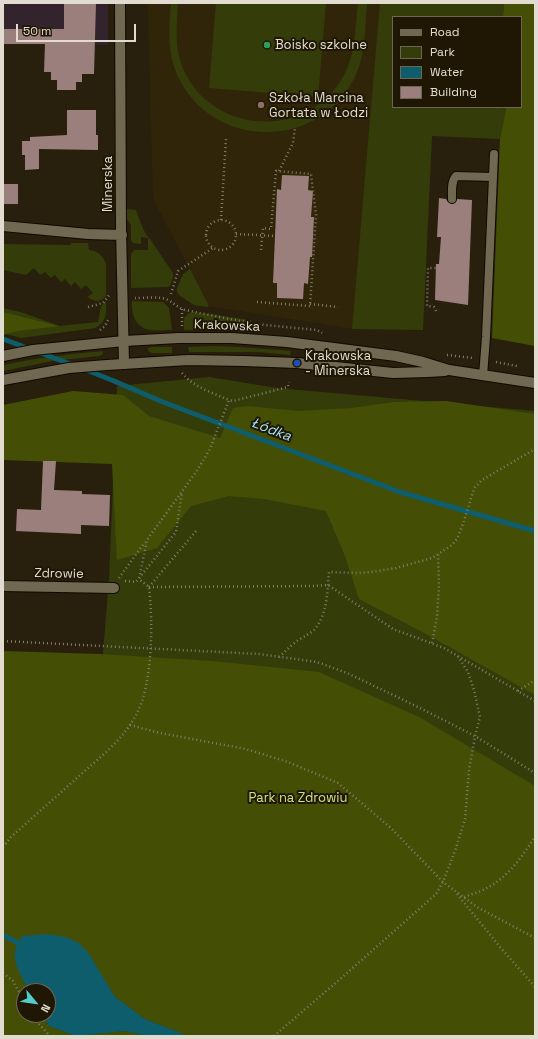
<!DOCTYPE html>
<meta charset="utf-8">
<style>
body{margin:0}
#map{position:relative;width:538px;height:1039px;overflow:hidden;background:#28200c;font-family:"Space Grotesk",sans-serif}
canvas{display:block}
.frame{position:absolute;inset:0;border:4px solid #e1dccf;pointer-events:none}
.legend{position:absolute;left:392px;top:16px;width:130px;height:92px;box-sizing:border-box;background:#1f1704;border:1px solid #6d6655;margin:0;padding:5px 7px;list-style:none;font-size:12px;color:#e1dccf}
.legend li{display:flex;align-items:center;gap:8px;height:20px}
.legend b{width:20px;border:1px solid #6d6655}
.north{position:absolute;left:16px;top:983px;width:40px;height:40px;box-sizing:border-box;background:#1f1704;border:1px solid #6d6655;border-radius:50%;rotate:119deg;font-size:11px;font-weight:700;line-height:16px;text-align:center;color:#e1dccf}
.north::after{content:'';display:block;margin:auto;width:14px;height:18px;background:#52cdce;clip-path:polygon(50% 0,100% 100%,50% 72%,0 100%)}
.scale{position:absolute;left:16px;top:24px;width:120px;height:18px;box-sizing:border-box;border:2px solid #e1dccf;border-top:0;padding-left:5px;font-size:12px;line-height:14px;white-space:nowrap;color:#e1dccf;-webkit-text-stroke:3px #1f1704;paint-order:stroke}
</style>
<div id="map">
<canvas width="538" height="1039"></canvas>
<div class="frame"></div>
<ul class="legend">
<li><b style="height:5px;background:#716852"></b>Road</li>
<li><b style="height:11px;background:#343d09"></b>Park</li>
<li><b style="height:11px;background:#0e5d6c"></b>Water</li>
<li><b style="height:11px;background:#9b7f7d"></b>Building</li>
</ul>
<div class="north">N</div>
<div class="scale">50 m</div>
</div>
<script>
const context = document.querySelector('canvas').getContext('2d');
context.lineJoin = 'round';
function fillPath(path, color) {
  context.fillStyle = color;
  context.fill(path, 'evenodd');
}
function strokePath(path, color, width, dash) {
  context.strokeStyle = color;
  context.lineWidth = width;
  context.lineCap = dash ? 'butt' : 'round';
  context.setLineDash(dash || []);
  context.stroke(path);
}
function drawText(font, color, halo, rows, align = 'center') {
  context.font = font + ' "Space Grotesk",sans-serif';
  context.lineWidth = 4;
  context.setLineDash([]);
  context.textBaseline = 'middle';
  context.strokeStyle = halo;
  context.fillStyle = color;
  for (const [text, x, y, turn = 0] of rows) {
    context.save();
    context.translate(x, y);
    context.rotate((+turn || 0) * Math.PI / 180);
    context.textAlign = isNaN(turn) ? turn : align;
    if (halo) context.strokeText(text, 0, 0);
    context.fillText(text, 0, 0);
    context.restore();
  }
}
const commercial = new Path2D(`
 M3 3H108V45L3 44Z`);
const built = new Path2D(`
 M148 3H381L352 329 209 306 153 199Z`);
const green = new Path2D(`
 M171 3H178C177 25 174 45 182 66 209 135 307 141 343 77 356 54 355 28 358 3H367C365 26 366 50 357 72 324 152 209 152 176 72 167 49 169 27 171 3Z
 M216 3H326L318 97 209 88Z
 M380 3H504L503 17H393V107H496L506 109 500 139 432 136 423 330 352 329Z
 M127 209 136 210C140 220 143 232 150 239L173 273V277L170 286 167 287 131 288V254L134 250H148V238L141 237V244L133 243 131 240V225L127 219Z
 M71 243H88L89 250C97 251 103 255 106 264V296C99 303 96 302 87 297L93 293 86 285 81 289 75 282 71 286 65 279 61 282 55 275 51 278 45 272 40 275 34 268 26 275 3 270V244L71 245Z
 M190 269 209 306 207 307 194 305 179 295 177 292V288L183 274Z
 M106 301C107 313 106 323 95 328L21 338 3 333V308L24 313 59 326 98 322 101 306Z
 M132 301 163 302 169 308 172 330C165 330 157 331 150 330 135 327 131 314 132 301Z
 M193 312 251 320V328L184 330V318L189 313Z
 M215 346 239 347 291 351 290 355 259 352H189L188 347Z
 M152 347H172V353H152L148 351V348Z
 M103 351V354L100 356 52 361 3 371V365C36 358 69 354 103 351Z
 M209 377 277 388 535 411V1036H3V660L102 665 109 580 117 386ZM24 991H48V1015H24Z`);
const forest = new Path2D(`
 M504 3H535V346L492 338 500 139 506 109 502 107H521V17H503Z
 M3 312 59 326 18 331 3 335Z
 M73 391 123 395 149 416 220 438 233 408 247 406 298 411 352 408 394 402 446 401 535 414V695L428 635 359 599 345 556 326 511 264 499 229 496 191 506 157 548 117 560 112 464 3 460V405Z
 M3 651 99 654 212 661 319 672 419 717 535 786V1036H188L145 1019 115 997 102 976 27 936H22L15 960 24 982 29 991H24V1015H43L49 1026 76 1036 125 1031 148 1036H3Z`);
const water = new Path2D(`
 M47 934 66 937 79 943 89 954 115 997 145 1019 188 1036H148L125 1031 76 1036 49 1026 43 1015H48V991H29C23 980 13 963 15 951 16 946 20 941 22 936Z`);
const stream = new Path2D(`
 M3 339 30 349
 M38 352 73 365
 M84 369 114 381 163 402 400 492 535 531
 M3 935 18 943`);
const building = new Path2D(`
 M64 3H96L94 74H82V82H76V90H57V80H51V72H44L45 44H3V29H64Z
 M67 110H96V135H98V150L39 149V169L25 170V155H22V141H30V137L67 135Z
 M282 175 309 176 308 190 313 191 311 217H314L312 257H310L308 284 304 283 303 299 277 298V283H273L277 189 281 190Z
 M3 184H18V204H3Z
 M439 198 446 199 448 202 452 204 455 203 457 199 472 200 468 305 435 300 436 264H439L441 237H437Z
 M43 461H56L54 490 82 491V494L110 495 109 526 81 525V534L16 531 17 509 41 510Z`);
const path = new Path2D(`
 M279 171 293 143 295 128
 M221 220 226 139
 M206 235a15 15 0 1 1 30 0a15 15 0 1 1-30 0Z
 M236 234 275 236
 M171 294 178 271 213 248
 M135 298C144 298 161 296 168 300 174 303 177 307 185 310L255 324 317 330 322 333
 M257 302 310 306 316 215 311 174 276 171 271 229 263 228 261 250
 M310 304 338 307
 M88 307 103 303 110 294
 M182 309V326
 M436 311 434 307 427 306 428 268H436
 M100 330 105 326 109 318
 M447 355 473 358
 M496 362 517 366
 M182 373C193 387 213 393 229 400
 M119 578 145 542
 M125 581 136 582 176 532 182 492
 M149 587 312 586 328 585 393 629 444 648 535 701
 M149 587 196 531
 M3 641 259 654 317 662 347 673 418 707 475 736 535 773
 M432 643 437 617 439 586 438 554
 M279 657C286 651 292 644 300 639 305 636 309 634 313 631 328 615 327 592 329 572L357 573 371 572 396 568 432 558 452 545 457 539 463 524 473 492 475 487 482 480 535 449
 M518 691 535 680
 M130 725 160 733 246 749 288 762 338 783 391 828 443 882 477 907 535 938
 M3 847 11 837C33 817 56 797 78 777 99 758 123 740 136 715 153 685 153 621 149 587L139 579 147 540 196 472 210 449 229 400 233 401 288 387 289 382
 M457 894 500 947 535 987
 M464 897C472 894 480 892 487 888 507 878 524 855 535 836
 M3 973 13 981 24 1001
 M31 1015 37 1022 50 1036
 M274 1036 347 973 436 894 443 882 455 851 465 819 469 770 475 736 480 717 474 690 468 672 457 655`);
const lane = new Path2D(`
 M452 199C452 191 451 181 456 176L493 177
 M483 376 486 337 494 154`);
const street = new Path2D(`
 M120 3 121 229 124 364
 M3 226 88 234 122 235
 M3 586 114 588`);
const secondary = new Path2D(`
 M3 356 33 350 124 341 178 338H232L287 342 396 356 423 362 449 370 535 383
 M3 380 69 368 107 365 188 360 244 361 297 363 393 373 428 372 445 371`);
const markers = [
 [267,45,4,"#2e9e5b"],
 [261,105,4,"#8d6e63"],
 [297,363,4,"#1a4fb4"]
];
const poiNames = [
 ["Boisko szkolne",275,45],
 ["Szkoła Marcina",269,98],
 ["Gortata w Łodzi",269,113],
 ["Krakowska",305,356],
 ["- Minerska",305,371]
];
const streetNames = [
 ["Minerska",108,184,-90],
 ["Krakowska",227,326,2],
 ["Zdrowie",59,574,1]
];
const parkNames = [
 ["Park na Zdrowiu",298,798]
];
const waterNames = [
 ["Łódka",271,430,21]
];
fillPath(commercial, '#33232d');
fillPath(built, '#302509');
fillPath(green, '#343d09');
fillPath(forest, '#444f05');
fillPath(water, '#0e5d6c');
strokePath(stream, '#0e5d6c', 5);
fillPath(building, '#9b7f7d');
strokePath(lane, '#110900', 10);
strokePath(street, '#110900', 12);
strokePath(secondary, '#110900', 12);
strokePath(path, '#847d6d', 2.5, [1, 3]);
strokePath(lane, '#716852', 8);
strokePath(street, '#716852', 10);
strokePath(secondary, '#716852', 10);
for (const [x, y, r, color] of markers) {
  const dot = new Path2D();
  dot.arc(x, y, r, 0, 2 * Math.PI);
  context.fillStyle = color;
  context.fill(dot);
  strokePath(dot, '#1f1704', 1.5);
}
drawText('13px', '#e1dccf', '#1f1704', poiNames, 'left');
drawText('13px', '#e1dccf', '#1f1704', streetNames);
drawText('13px', '#cee384', '#1f1704', parkNames);
drawText('italic 14px', '#9fe4f6', '#1f1704', waterNames);
</script>
